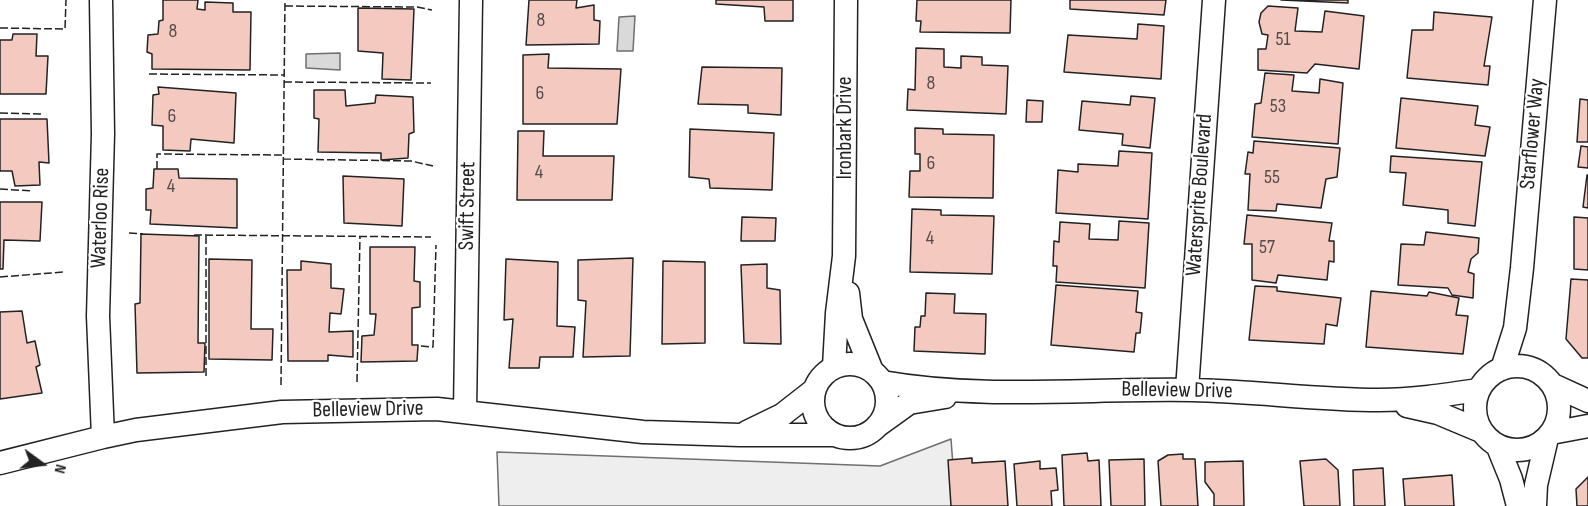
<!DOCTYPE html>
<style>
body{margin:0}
#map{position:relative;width:1588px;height:506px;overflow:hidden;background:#fff;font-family:"Sofia Sans Condensed",sans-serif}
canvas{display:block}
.north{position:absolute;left:12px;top:434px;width:60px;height:60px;-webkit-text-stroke:4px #fff;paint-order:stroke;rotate:105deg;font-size:16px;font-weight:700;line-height:24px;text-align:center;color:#222}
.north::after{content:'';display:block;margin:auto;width:21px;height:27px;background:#222;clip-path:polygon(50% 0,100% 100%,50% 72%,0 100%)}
</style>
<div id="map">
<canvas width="1588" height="506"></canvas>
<div class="north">N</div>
</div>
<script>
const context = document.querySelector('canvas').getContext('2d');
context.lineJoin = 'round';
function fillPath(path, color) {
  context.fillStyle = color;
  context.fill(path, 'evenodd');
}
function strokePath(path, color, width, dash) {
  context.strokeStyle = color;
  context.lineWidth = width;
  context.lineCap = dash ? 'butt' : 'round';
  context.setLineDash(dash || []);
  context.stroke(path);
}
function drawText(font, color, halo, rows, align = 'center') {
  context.font = font + ' "Sofia Sans Condensed",sans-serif';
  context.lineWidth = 4.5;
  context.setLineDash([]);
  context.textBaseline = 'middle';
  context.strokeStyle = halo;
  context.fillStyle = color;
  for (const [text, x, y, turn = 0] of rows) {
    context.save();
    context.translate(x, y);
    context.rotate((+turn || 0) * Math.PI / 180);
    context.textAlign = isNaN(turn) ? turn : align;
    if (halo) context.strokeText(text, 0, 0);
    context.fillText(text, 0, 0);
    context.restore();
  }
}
const green = new Path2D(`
 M951 439 956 506H499L497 452 880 466Z`);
const water = new Path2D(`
 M635 16 633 51H617L619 17Z
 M340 53V70L306 68V54Z`);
const building = new Path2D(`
 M163 0H198L197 9 205 10V2L233 3V12H251L250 70 152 69V54L147 52 148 35 158 34 159 21 163 20Z
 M529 0H577L576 8 594 5V20L600 21 599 44 526 45Z
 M716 0H793V21H765L764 7 716 4Z
 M917 0H1011L1010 33 920 32 921 21H916Z
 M1070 0H1166L1164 15 1070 9Z
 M1281 0H1348V3Z
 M1268 6 1298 8 1295 31 1322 32 1325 11 1364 16 1359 69 1315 64 1307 73 1258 70V49H1266L1268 35 1262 34 1259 22 1261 13Z
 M358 8 414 9 411 80 382 79 383 53 358 51Z
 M1434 12 1492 17 1484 66H1490L1488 85 1407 78 1412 30H1433Z
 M1138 24 1164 26 1161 79 1064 72 1068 35 1137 39Z
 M13 34H37L36 56H48L46 94H0V40H12Z
 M916 48 944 49V67L961 68V56L982 57V65L1008 66 1006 114 907 110 908 89 915 90Z
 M549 54 548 68 621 69 617 124H523V55Z
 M702 67 782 68 781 115 748 113V105L698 104Z
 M1265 73 1294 75 1292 91 1319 93 1320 79 1343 83 1338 144 1252 137 1255 104 1261 103Z
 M158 87 236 93 234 143 191 139 190 151 163 150V126L152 125 153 95 159 94Z
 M314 90H345L346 106 375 103 376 95 413 97 414 132 409 134 408 158 381 160V153L318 152 319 119 314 118Z
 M1131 96 1155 98 1150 148 1122 145 1123 134 1079 130 1082 101 1130 105Z
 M1401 98 1478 106 1475 125 1490 127 1485 156 1396 148Z
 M1580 99 1588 100V142H1577Z
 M1027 100 1043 101 1042 122H1026Z
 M0 119H47L49 163 39 162 40 185 15 186 12 171H0Z
 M915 128 943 129V134L994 135 993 198 909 197 910 171H920V154H915Z
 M690 129 774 133 772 190 710 188 709 179 689 177Z
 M518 131H544L543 156H614L612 200H517Z
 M1254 141 1340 148 1337 177 1326 179 1321 208 1277 204 1276 211 1248 210 1250 174H1245L1248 152 1253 153Z
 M1581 146 1588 147V168L1578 167Z
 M1119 151 1152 153 1148 219 1056 213 1058 170 1078 172V164L1118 166Z
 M1391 156 1482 162 1475 226 1448 223V210L1403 205 1406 173 1390 172Z
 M154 169H178L179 178 237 179V228L150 224 151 210H146V189L153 188Z
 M1587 175H1588V208L1583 207Z
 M343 176 404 179 402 226 344 223Z
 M0 202H42L40 241 4 240 3 269H0Z
 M912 209 941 210V215L994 216 992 274 910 272Z
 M1247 215 1332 223 1329 241H1334V262L1329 261 1327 280 1278 275 1276 283 1252 280V244H1244Z
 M742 217 776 218 775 241H741Z
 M1574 217 1588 218V270L1574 269Z
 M1119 221 1149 223 1145 288 1056 282 1057 266H1053L1054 241 1059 242 1060 222 1090 224 1089 239 1118 240Z
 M1426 232 1479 238 1478 253 1471 259 1468 272 1474 274 1473 298 1452 295 1448 288 1398 285 1401 244 1424 245Z
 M141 234 199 236 198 343H205L204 372 137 373 135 304 140 303Z
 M370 247H415L414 281 420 282V307L412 308V345H418L417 361 361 362 362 336 374 335 376 314H370Z
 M633 258 630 356 583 357 586 301 578 300V260Z
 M209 259 252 260 251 329H273L272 360 209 359Z
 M506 259 558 262 557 326 575 327 573 357H540L539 368H509L513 319 504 320Z
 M301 261 331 264V288L344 289 341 314 330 313 329 332 353 331V357L328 355V361H288L287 270H301Z
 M663 261 705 262V343L662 344Z
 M767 264V288L780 290 781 344 744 343 741 265Z
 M1571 279 1588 280V358H1582L1566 339Z
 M1056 285 1138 291 1136 312 1142 313 1140 333H1136L1134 352 1051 345Z
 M1255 286 1277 287V291L1341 298 1337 326 1326 324 1324 344 1249 340Z
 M1371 291 1427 296 1429 292 1459 298 1456 315 1468 316 1463 354 1366 347Z
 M926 293 955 294 954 313 986 314 985 354 914 351 915 327H920L921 316H925Z
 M22 311 27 343 35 341 40 365 36 367 42 393 0 399V312Z
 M1087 453 1088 461 1099 460 1101 506H1064L1062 455Z
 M1183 454V459H1195L1198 506H1161L1158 461 1168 455Z
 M972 458V463L1005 461 1008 506H951L948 460Z
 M1144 459 1145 506H1111L1109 460Z
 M1326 459 1338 470 1340 506H1304L1300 461Z
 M1040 461V469L1056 468 1058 490 1051 491 1052 506H1017L1014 464Z
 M1243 461 1244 506H1214V494L1205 482V462Z
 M1383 468 1385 506H1354L1353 470Z
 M1452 475 1454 506H1405L1403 479Z
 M1588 477V506H1577L1576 489Z`);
const street = new Path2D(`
 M101 0 103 134 98 316 103 437
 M848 293 851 319 872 371
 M813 401a37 37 0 1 1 74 0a37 37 0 1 1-74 0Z
 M1475 408a42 42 0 1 1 84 0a42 42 0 1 1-84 0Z
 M834 367 837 313 844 256 846 0
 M1502 369 1515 328 1522 268 1545 0
 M882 382C984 400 1089 388 1192 390 1254 391 1316 400 1379 400 1412 400 1445 395 1478 390
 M1553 385 1588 401
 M1187 390 1214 0
 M1407 406 1438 413 1481 431
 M465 412 471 0
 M877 426 909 403 945 397
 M747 432 782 415 814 390
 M1551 433 1588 426
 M1498 447 1511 479 1518 506
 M0 463 103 437 136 430 282 412 437 409 643 432 740 435H834
 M1535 506 1536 485 1547 438`);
const fence = new Path2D(`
 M285 6 417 7 432 10
 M0 28 65 29 66 0
 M149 74 284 75
 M284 82 431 83
 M0 113 41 114
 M283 159 411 161 433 166
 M157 169V154L284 155
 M0 189 32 191
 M129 233 143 234
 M194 235 431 237
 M0 277 63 272
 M421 346 433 347 436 245
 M206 376V235
 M357 382 360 236
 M281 385 285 0`);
const numberNames = [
 ["8",541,21],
 ["8",173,32],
 ["51",1283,40],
 ["8",931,84],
 ["6",540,94],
 ["53",1278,107],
 ["6",172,117],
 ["6",931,164],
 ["4",539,173],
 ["55",1272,178],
 ["4",171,187],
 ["4",930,239],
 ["57",1267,248]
];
const streetNames = [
 ["Ironbark Drive",845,128,-90],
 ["Starflower Way",1533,134,-85],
 ["Watersprite Boulevard",1200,195,-86],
 ["Swift Street",468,206,-89],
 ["Waterloo Rise",101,218,-88],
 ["Belleview Drive",1177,391,1],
 ["Belleview Drive",368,410,-1]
];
fillPath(green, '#eee');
strokePath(green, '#6f6f6f', 1.5);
fillPath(water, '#d9d9d9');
strokePath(water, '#6f6f6f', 1.5);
fillPath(building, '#f3c9c0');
strokePath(building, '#222', 1.5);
strokePath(street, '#222', 25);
strokePath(street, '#fff', 22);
strokePath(fence, '#222', 1.5, [8, 3]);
drawText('20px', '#564c4a', null, numberNames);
drawText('22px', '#222', '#fff', streetNames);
</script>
